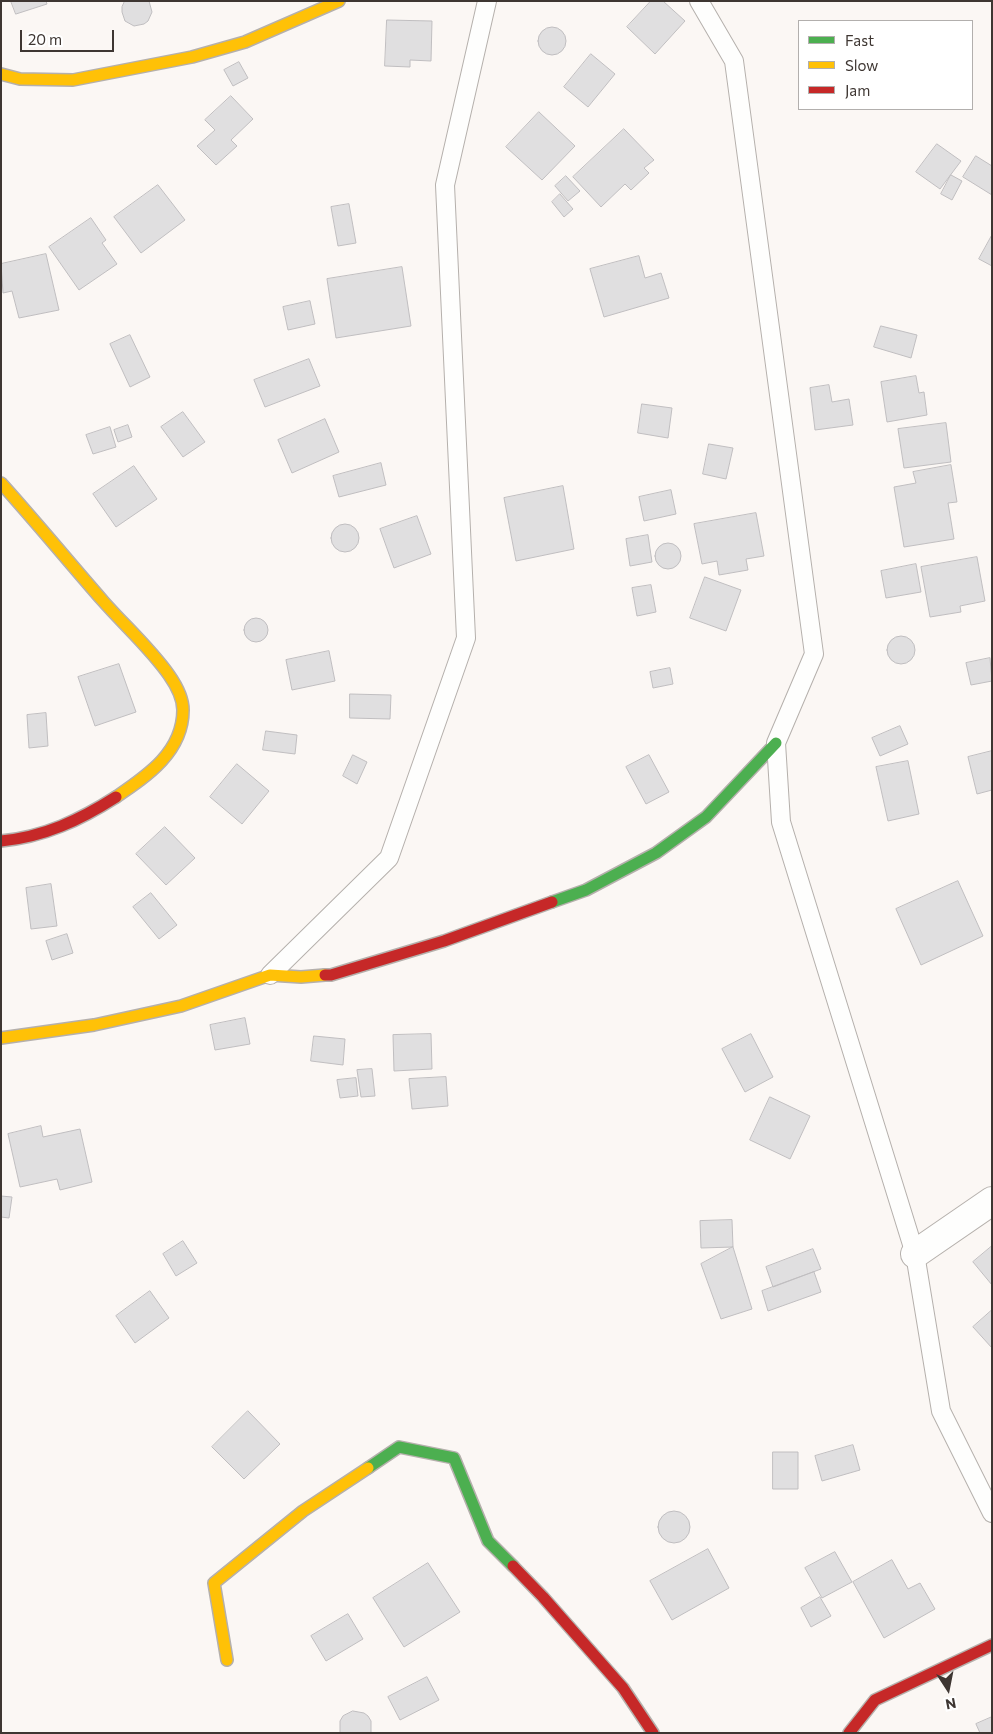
<!DOCTYPE html>
<style>
body{margin:0}
#map{position:relative;width:993px;height:1734px;overflow:hidden;background:#fbf7f4;font-family:Commissioner,sans-serif}
canvas{display:block}
.frame{position:absolute;inset:0;border:2px solid #3e3632;pointer-events:none}
.legend{position:absolute;left:798px;top:20px;width:175px;height:90px;box-sizing:border-box;background:#fff;border:1px solid #b2afad;margin:0;padding:6px 9px;list-style:none;font-size:15px;color:#3e3632}
.legend li{display:flex;align-items:center;gap:10px;height:25px}
.legend b{width:25px;border:1px solid #b2afad}
.north{position:absolute;left:923px;top:1664px;width:50px;height:50px;-webkit-text-stroke:4px #fff;paint-order:stroke;rotate:169deg;font-size:14px;font-weight:700;line-height:20px;text-align:center;color:#3e3632}
.north::after{content:'';display:block;margin:auto;width:18px;height:22px;background:#3e3632;clip-path:polygon(50% 0,100% 100%,50% 72%,0 100%)}
.scale{position:absolute;left:20px;top:30px;width:94px;height:22px;box-sizing:border-box;border:2px solid #3e3632;border-top:0;padding-left:6px;font-size:15px;line-height:18px;white-space:nowrap;color:#3e3632;-webkit-text-stroke:4px #fff;paint-order:stroke}
</style>
<div id="map">
<canvas width="993" height="1734"></canvas>
<div class="frame"></div>
<ul class="legend">
<li><b style="height:6px;background:#4caf50"></b>Fast</li>
<li><b style="height:6px;background:#ffc107"></b>Slow</li>
<li><b style="height:6px;background:#c62828"></b>Jam</li>
</ul>
<div class="north">N</div>
<div class="scale">20 m</div>
</div>
<script>
const context = document.querySelector('canvas').getContext('2d');
context.lineJoin = 'round';
function fillPath(path, color) {
  context.fillStyle = color;
  context.fill(path, 'evenodd');
}
function strokePath(path, color, width, dash) {
  context.strokeStyle = color;
  context.lineWidth = width;
  context.lineCap = dash ? 'butt' : 'round';
  context.setLineDash(dash || []);
  context.stroke(path);
}
const building = new Path2D(`
 M11 1H46L47 4 16 14Z
 M125 1H149L152 12 148 21 144 24 134 26 125 21 122 12V7Z
 M651 1H663L685 21 655 54 627 27Z
 M387 20 432 21 431 61 410 60V67L385 66Z
 M538 41a14 14 0 1 1 28 0a14 14 0 1 1-28 0Z
 M591 54 615 74 588 107 564 87Z
 M239 62 248 78 233 86 224 70Z
 M231 96 253 119 231 140 237 146 216 165 197 146 215 130 205 120Z
 M539 112 575 146 542 180 506 147Z
 M624 129 654 160 644 168 649 173 631 190 625 184 601 207 573 177Z
 M937 144 961 161 940 189 916 172Z
 M976 156 992 166V195L963 177Z
 M951 175 962 181 952 200 941 194Z
 M566 176 580 191 568 201 555 186Z
 M158 185 185 220 141 253 114 217Z
 M560 194 573 209 564 217 552 202Z
 M349 204 356 243 338 246 331 207Z
 M91 218 106 240 102 243 117 264 79 290 49 247Z
 M992 235V266L979 259Z
 M46 254 59 310 19 318 12 291 3 293 1 264Z
 M639 256 645 278 661 273 669 298 604 317 590 269Z
 M402 267 411 326 336 338 327 279Z
 M310 301 315 324 288 330 283 307Z
 M881 326 917 335 911 358 874 347Z
 M130 335 150 377 130 387 110 344Z
 M309 359 320 386 265 407 254 380Z
 M916 376 919 393 924 392 927 415 887 422 881 382Z
 M829 385 832 402 849 399 853 425 815 430 810 388Z
 M642 404 672 408 668 438 638 433Z
 M183 412 205 442 183 457 161 427Z
 M325 419 339 452 292 473 278 440Z
 M946 423 951 462 904 468 898 429Z
 M128 425 132 437 118 442 114 430Z
 M110 427 116 447 93 454 86 435Z
 M709 444 733 448 726 479 703 474Z
 M381 463 386 485 339 497 333 476Z
 M951 465 957 502 948 503 954 539 904 547 894 487 916 483 913 472Z
 M134 466 157 499 116 527 93 494Z
 M563 486 574 549 516 561 504 498Z
 M671 490 676 514 644 521 639 497Z
 M756 513 764 556 746 559 748 570 719 575 717 561 702 564 694 524Z
 M417 516 431 554 394 568 380 529Z
 M331 538a14 14 0 1 1 28 0a14 14 0 1 1-28 0Z
 M648 535 652 562 630 566 626 539Z
 M655 556a13 13 0 1 1 26 0a13 13 0 1 1-26 0Z
 M977 557 985 601 960 606 961 612 930 617 921 567Z
 M916 564 921 592 886 598 881 571Z
 M705 577 741 590 726 631 690 618Z
 M651 585 656 612 637 616 632 588Z
 M244 630a12 12 0 1 1 24 0a12 12 0 1 1-24 0Z
 M887 650a14 14 0 1 1 28 0a14 14 0 1 1-28 0Z
 M329 651 335 681 292 690 286 660Z
 M990 658 992 681 971 685 966 663Z
 M119 664 136 712 95 726 78 677Z
 M670 668 673 684 653 688 650 672Z
 M350 694 391 695 390 719 350 718Z
 M46 713 48 746 29 748 27 715Z
 M900 726 908 744 880 756 872 738Z
 M266 731 297 735 295 754 263 750Z
 M992 751V790L977 794 968 757Z
 M353 755 367 762 357 784 343 776Z
 M649 755 669 792 646 804 626 767Z
 M908 761 919 814 888 821 876 767Z
 M237 764 269 791 242 824 210 797Z
 M165 827 195 858 166 885 136 854Z
 M958 881 983 936 921 965 896 909Z
 M51 884 57 926 31 929 26 888Z
 M151 893 177 925 159 939 133 907Z
 M67 934 73 953 52 960 46 941Z
 M245 1018 250 1044 215 1050 210 1025Z
 M431 1034 432 1069 394 1071 393 1035Z
 M751 1034 773 1077 745 1092 722 1049Z
 M314 1036 345 1039 343 1065 311 1061Z
 M372 1069 375 1096 361 1097 357 1070Z
 M446 1077 448 1106 412 1109 409 1079Z
 M356 1078 358 1096 340 1098 337 1080Z
 M770 1097 810 1116 790 1159 750 1140Z
 M41 1126 43 1137 80 1129 92 1182 60 1190 57 1179 20 1187 8 1134Z
 M1 1196 12 1197 9 1218 1 1217Z
 M732 1220 733 1247 701 1248 700 1221Z
 M183 1241 197 1263 176 1276 163 1254Z
 M992 1246V1285L973 1262Z
 M733 1247 752 1309 721 1319 701 1264Z
 M813 1249 821 1269 773 1287 766 1267Z
 M814 1272 821 1292 768 1311 762 1291Z
 M150 1291 169 1318 135 1343 116 1316Z
 M992 1310V1348L973 1327Z
 M248 1411 280 1444 244 1479 212 1447Z
 M853 1445 860 1470 822 1481 815 1456Z
 M773 1452H798V1489H773Z
 M658 1527a16 16 0 1 1 32 0a16 16 0 1 1-32 0Z
 M708 1549 729 1588 672 1620 650 1581Z
 M835 1552 852 1582 822 1598 805 1568Z
 M892 1560 908 1589 920 1583 935 1609 884 1638 853 1582Z
 M428 1563 460 1612 404 1647 373 1598Z
 M820 1597 831 1616 811 1627 801 1608Z
 M348 1614 363 1639 326 1661 311 1636Z
 M427 1677 439 1700 400 1720 388 1697Z
 M353 1711 364 1713 368 1716 371 1721V1733H340V1721L343 1716Z
 M992 1717V1733H980L976 1724Z`);
const lane = new Path2D(`
 M699 1 734 61 814 654 776 743 781 822 915 1254 941 1411 992 1513
 M270 975 389 858 466 638 445 185 487 1`);
const street = new Path2D(`
 M915 1254 992 1201`);
const fast = new Path2D(`
 M552 902 586 890 656 853 706 817 776 743
 M368 1468 399 1447 454 1458 488 1541 513 1566`);
const slow = new Path2D(`
 M1 74 20 79 73 80 192 57 245 42 339 1
 M1 483C36 522 69 562 103 601 125 626 150 648 169 675 176 685 183 698 183 710 183 752 147 776 116 797
 M1 1038 94 1025 181 1006 270 975 301 977 325 975
 M227 1660 214 1583 303 1511 368 1468`);
const jam = new Path2D(`
 M1 841C44 837 80 820 116 797
 M325 975H331L444 941 552 902
 M513 1566 543 1597 623 1688 653 1733
 M849 1733 875 1700 992 1645`);
fillPath(building, '#e0dfe0');
strokePath(building, '#c0bec0', 1);
strokePath(lane, '#b5b0ac', 20);
strokePath(street, '#b5b0ac', 30);
strokePath(fast, '#b5b0ac', 14);
strokePath(slow, '#b5b0ac', 14);
strokePath(jam, '#b5b0ac', 14);
strokePath(lane, '#fefefd', 18);
strokePath(street, '#fefefd', 28);
strokePath(fast, '#4caf50', 11);
strokePath(slow, '#ffc107', 11);
strokePath(jam, '#c62828', 11);
</script>
